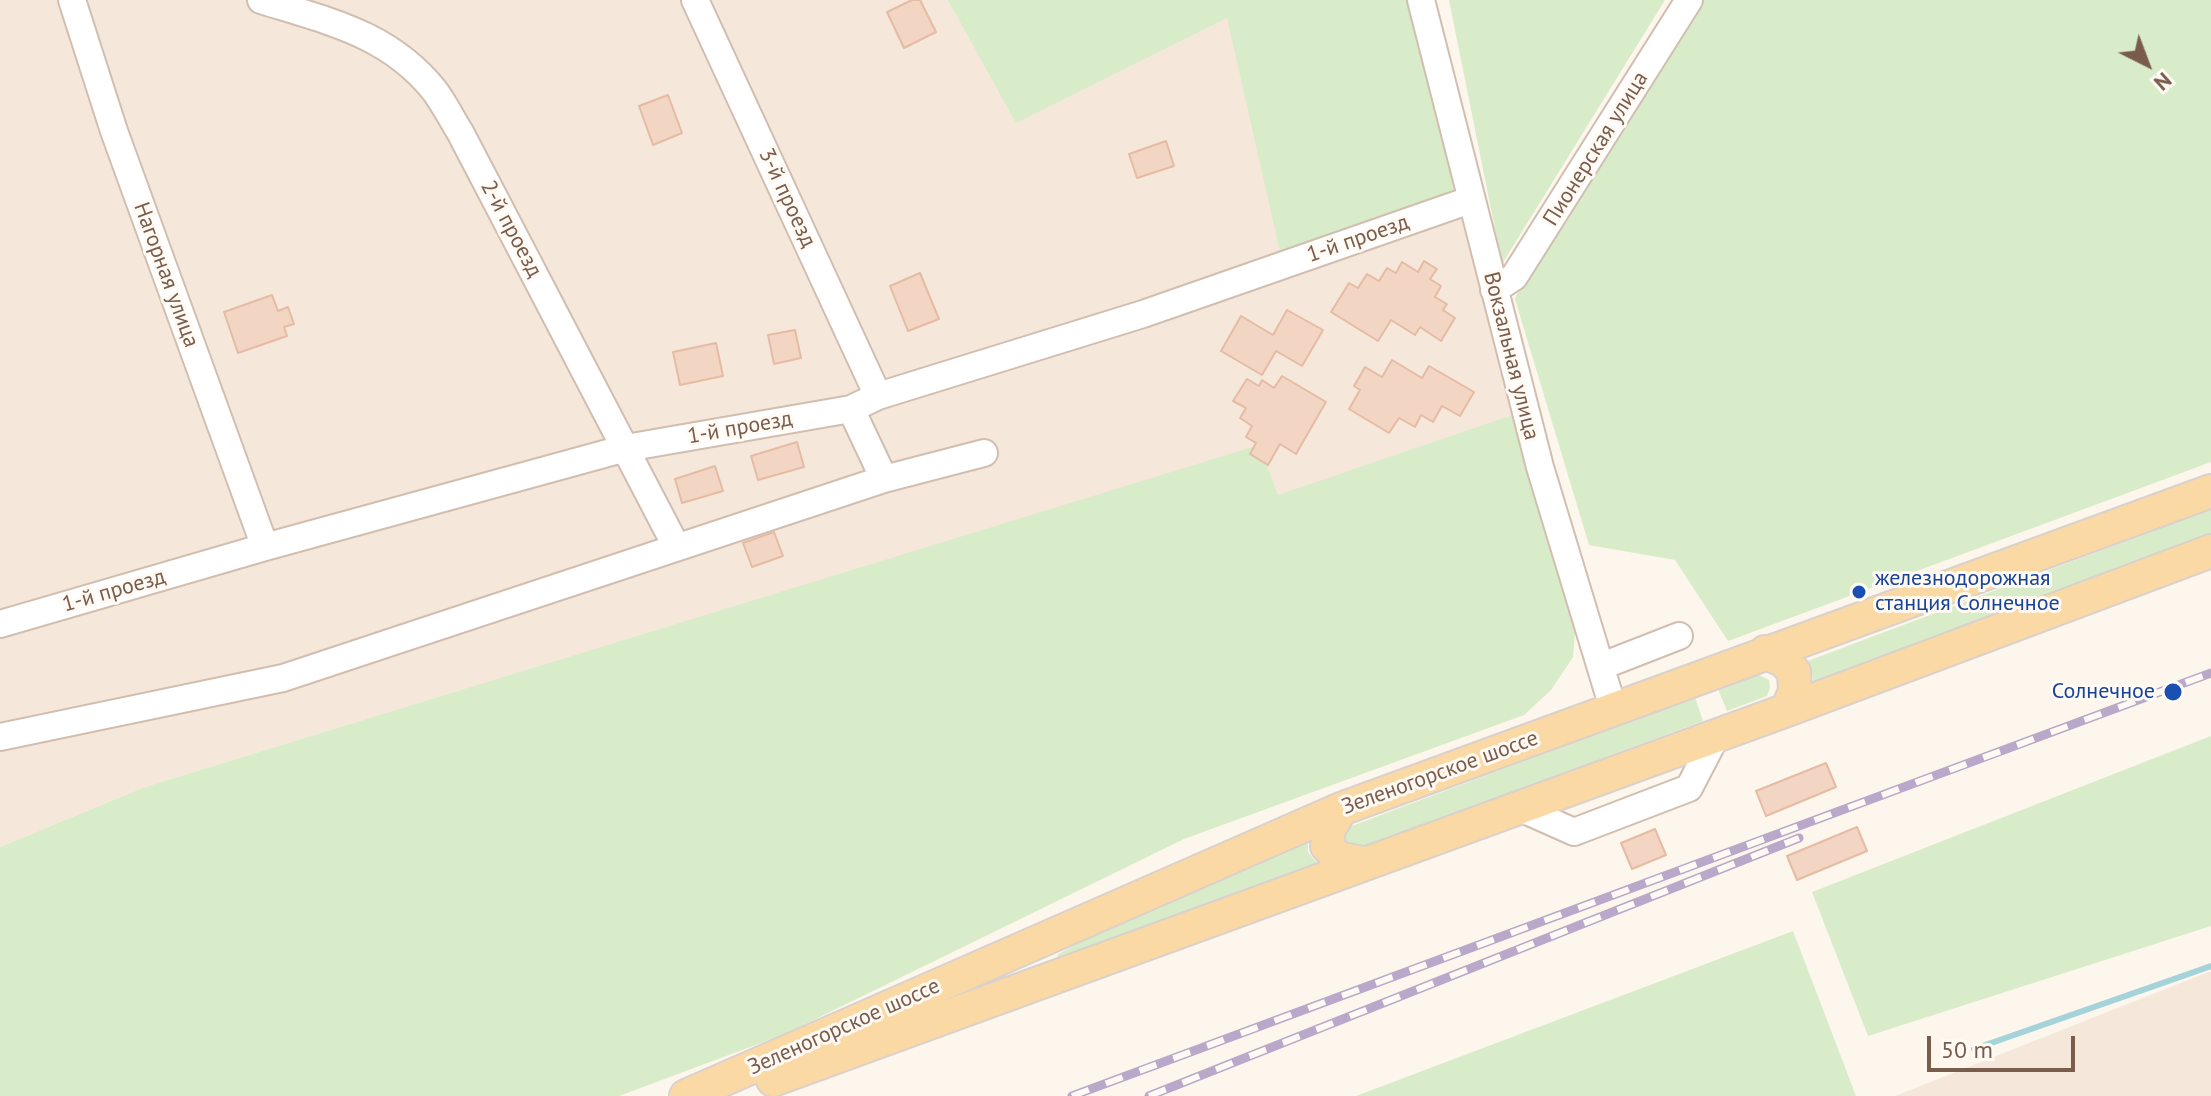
<!DOCTYPE html>
<meta charset="utf-8">
<style>
body{margin:0}
#map{position:relative;width:2211px;height:1096px;overflow:hidden;background:#fdf6ec;font-family:"PT Sans",sans-serif}
canvas{display:block}
.north{position:absolute;left:2107px;top:24px;width:80px;height:80px;-webkit-text-stroke:6px #fffaf3;paint-order:stroke;rotate:138deg;font-size:22px;font-weight:700;line-height:32px;text-align:center;color:#7a5c4d}
.north::after{content:'';display:block;margin:auto;width:28px;height:36px;background:#7a5c4d;clip-path:polygon(50% 0,100% 100%,50% 72%,0 100%)}
.scale{position:absolute;left:1927px;top:1036px;width:148px;height:36px;box-sizing:border-box;border:4px solid #7a5c4d;border-top:0;padding-left:10px;font-size:24px;line-height:28px;white-space:nowrap;color:#7a5c4d;-webkit-text-stroke:6px #fffaf3;paint-order:stroke}
</style>
<div id="map">
<canvas width="2211" height="1096"></canvas>
<div class="north">N</div>
<div class="scale">50 m</div>
</div>
<script>
const context = document.querySelector('canvas').getContext('2d');
context.lineJoin = 'round';
function fillPath(path, color) {
  context.fillStyle = color;
  context.fill(path, 'evenodd');
}
function strokePath(path, color, width, dash) {
  context.strokeStyle = color;
  context.lineWidth = width;
  context.lineCap = dash ? 'butt' : 'round';
  context.setLineDash(dash || []);
  context.stroke(path);
}
function drawText(font, color, halo, rows, align = 'center') {
  context.font = font + ' "PT Sans",sans-serif';
  context.lineWidth = 6;
  context.setLineDash([]);
  context.textBaseline = 'middle';
  context.strokeStyle = halo;
  context.fillStyle = color;
  for (const [text, x, y, turn = 0] of rows) {
    context.save();
    context.translate(x, y);
    context.rotate((+turn || 0) * Math.PI / 180);
    context.textAlign = isNaN(turn) ? turn : align;
    if (halo) context.strokeText(text, 0, 0);
    context.fillText(text, 0, 0);
    context.restore();
  }
}
const residential = new Path2D(`
 M0 0H1408L1512 415 1278 496 1259 446 145 787 0 847Z
 M2211 971V1096H1895Z`);
const green = new Path2D(`
 M948 0H1412L1455 195 1281 256 1227 18 1016 123Z
 M1449 0H1665L1502 264Z
 M1697 0H2211V462L1728 641 1675 560 1589 545 1515 299 1527 268Z
 M1512 415 1576 622 1573 657 1551 690 1524 715 1184 839 785 1034 619 1096H0V847L145 787 1259 445 1278 495Z
 M2211 509V535L1812 685 1813 677 1805 662Z
 M1757 674 1769 680 1770 688 1767 696 1727 711 1718 689Z
 M1695 697 1703 721 1360 848 1344 843 1342 835 1349 827Z
 M2211 736V926L1868 1036 1812 892Z
 M1308 841V852L1319 866 1060 961 1057 955 1125 917Z
 M1793 931 1856 1096H1356Z`);
const stream = new Path2D(`
 M1974 1049 2211 966`);
const building = new Path2D(`
 M912 0H920L936 32 904 48 887 12Z
 M668 95 682 133 653 145 639 106Z
 M1166 141 1174 166 1137 178 1129 154Z
 M1424 261 1437 269 1430 279 1441 286 1435 297 1447 304 1443 310 1455 318 1441 341 1420 327 1415 335 1391 320 1378 341 1331 312 1349 283 1358 288 1367 274 1379 281 1387 268 1396 273 1402 262 1418 272Z
 M920 273 939 319 908 331 890 286Z
 M272 295 278 311 288 307 294 324 284 327 287 336 238 353 224 312Z
 M1287 310 1323 330 1302 366 1276 351 1262 375 1221 351 1241 316 1273 335Z
 M795 330 801 358 774 364 768 335Z
 M716 343 723 376 680 385 673 352Z
 M1392 360 1422 378 1429 366 1474 392 1460 416 1442 406 1433 422 1421 415 1415 427 1399 418 1389 433 1349 409 1360 390 1354 386 1365 367 1382 377Z
 M1282 376 1326 402 1296 454 1280 444 1268 465 1250 454 1256 443 1246 437 1252 426 1240 418 1246 408 1233 401 1247 379 1259 386 1262 380 1274 388Z
 M797 442 804 467 758 480 751 456Z
 M715 466 723 491 682 503 675 479Z
 M774 532 783 556 752 567 743 543Z
 M1826 763 1836 787 1766 816 1756 791Z
 M1857 827 1867 851 1797 880 1787 856Z
 M1655 829 1666 855 1632 869 1621 843Z`);
const minor = new Path2D(`
 M72 0 114 131 265 547
 M261 0C327 21 388 33 434 90 444 103 451 118 460 132L676 546
 M695 0 878 396
 M1421 0 1540 467 1613 708
 M1494 290 1514 277 1689 0
 M851 409 884 479
 M0 624 265 547 626 448 851 409 878 396 1143 314 1470 200
 M1602 666 1679 636
 M0 737 283 678 884 479 984 453
 M1518 807 1574 832 1689 788 1716 736`);
const major = new Path2D(`
 M1765 652 1784 661 1794 672 1795 691 1787 710
 M1341 809 1329 829 1327 846 1338 858 1362 863
 M773 1080 1787 710 2211 551
 M686 1096 1341 809 2211 491`);
const rail = new Path2D(`
 M1072 1096 2211 673
 M1149 1096 1799 838`);
const markers = [
 [1859,592,8,"#1a4fb4"],
 [2173,692,10,"#1a4fb4"]
];
const streetNames = [
 ["Пионерская улица",1596,149,-58],
 ["3-й проезд",787,198,65],
 ["2-й проезд",511,229,62],
 ["1-й проезд",1358,239,-19],
 ["Нагорная улица",166,275,70],
 ["Вокзальная улица",1511,356,76],
 ["1-й проезд",740,428,-10],
 ["1-й проезд",114,591,-16],
 ["Зеленогорское шоссе",1440,773,-20],
 ["Зеленогорское шоссе",844,1027,-24]
];
const transitNames = [
 ["железнодорожная",1875,579],
 ["станция Солнечное",1875,604],
 ["Солнечное",2155,692,"right"]
];
fillPath(residential, '#f5e8da');
fillPath(green, '#d8ecc9');
strokePath(stream, '#a5d3da', 6);
fillPath(building, '#f3d5c3');
strokePath(building, '#e6bba3', 2);
strokePath(minor, '#d1beb0', 30);
strokePath(major, '#dad1cd', 36);
strokePath(minor, '#fff', 26);
strokePath(major, '#fbd9a5', 32);
strokePath(rail, '#b9a8c9', 9);
strokePath(rail, '#fffaf3', 6, [18]);
for (const [x, y, r, color] of markers) {
  const dot = new Path2D();
  dot.arc(x, y, r, 0, 2 * Math.PI);
  context.fillStyle = color;
  context.fill(dot);
  strokePath(dot, '#fffaf3', 3);
}
drawText('22px', '#7a5c4d', '#fffaf3', streetNames);
drawText('22px', '#164399', '#fffaf3', transitNames, 'left');
</script>
